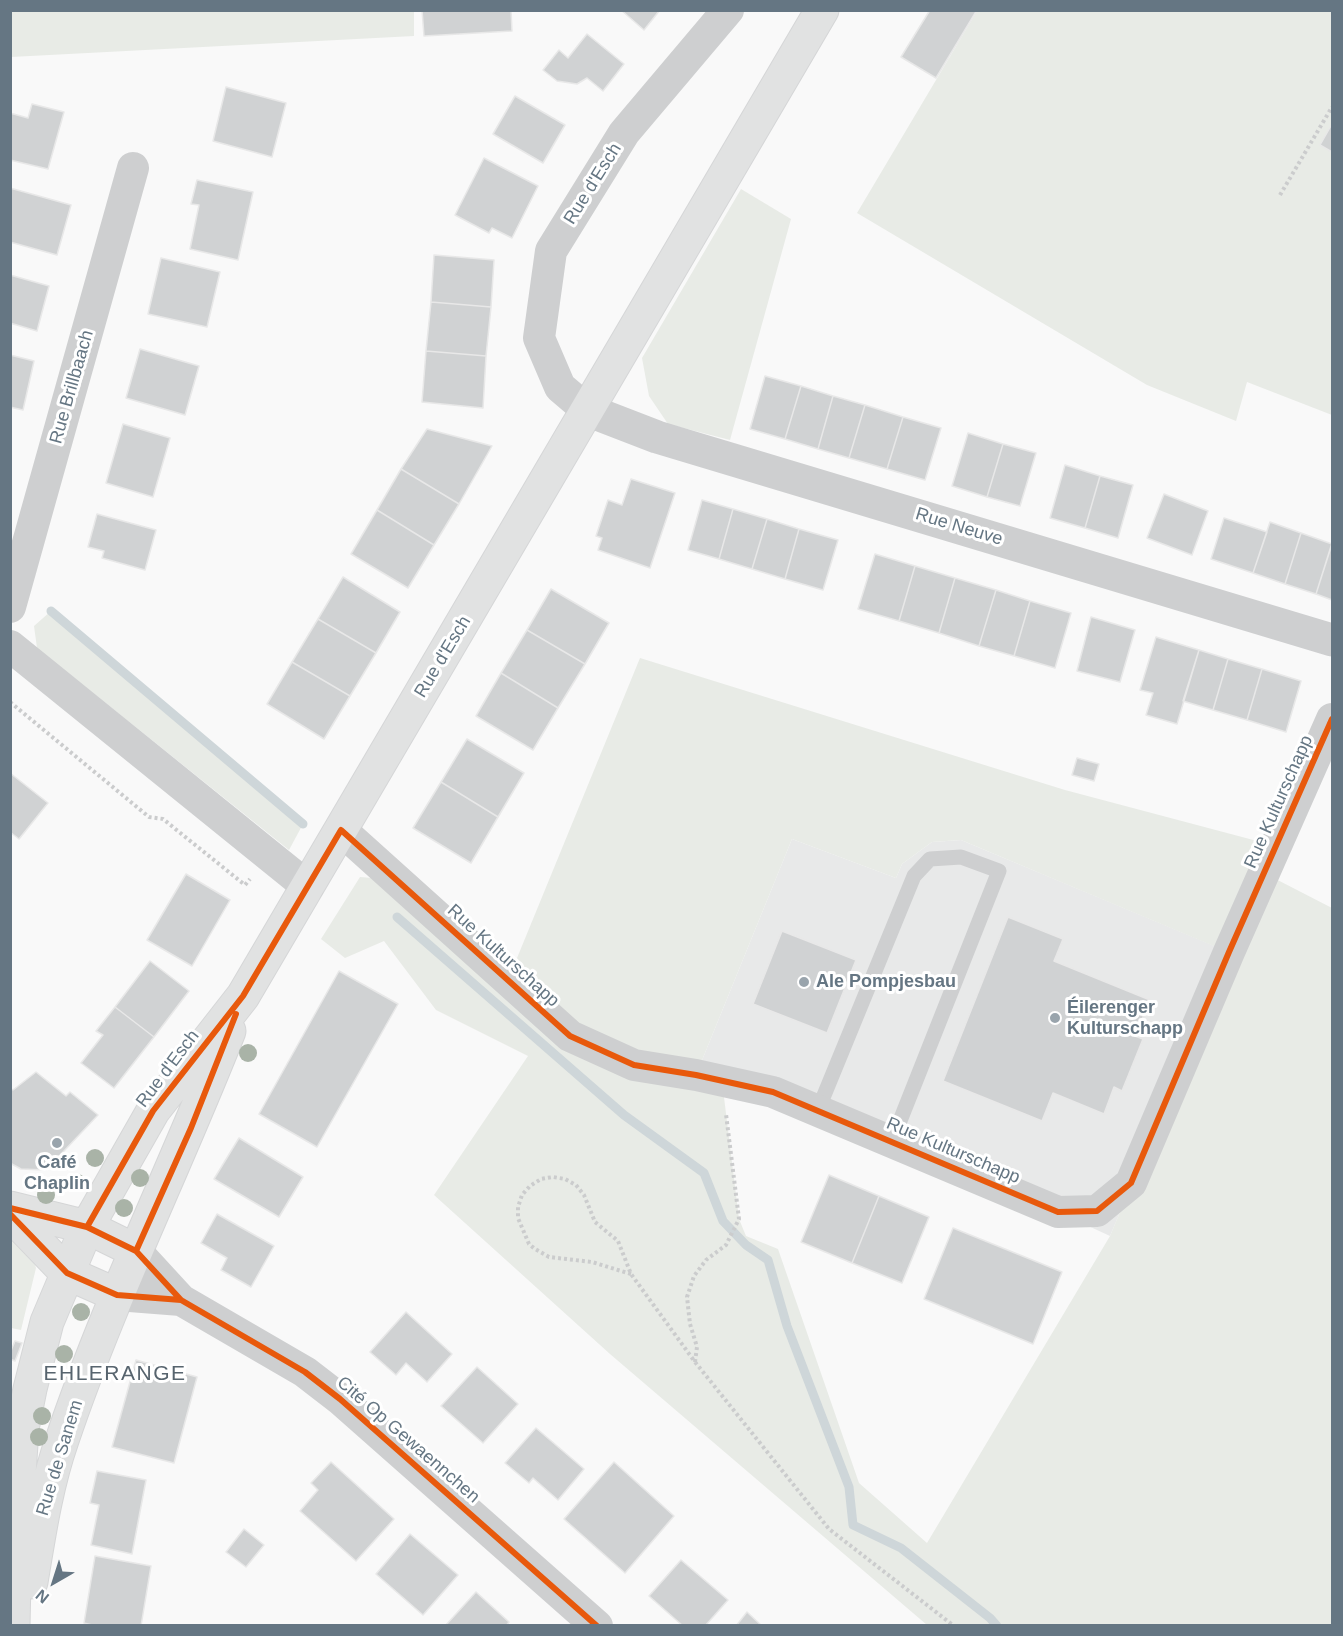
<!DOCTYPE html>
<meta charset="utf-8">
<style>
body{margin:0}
#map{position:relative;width:1343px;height:1636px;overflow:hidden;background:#f9f9f9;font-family:Arial,sans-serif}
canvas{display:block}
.frame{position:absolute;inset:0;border:12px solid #657683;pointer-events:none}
.north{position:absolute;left:24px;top:1552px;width:60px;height:60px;-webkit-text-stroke:4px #fff;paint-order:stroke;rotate:219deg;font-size:16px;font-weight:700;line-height:24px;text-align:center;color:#657683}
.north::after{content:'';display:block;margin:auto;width:21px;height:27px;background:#657683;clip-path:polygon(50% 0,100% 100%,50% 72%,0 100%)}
</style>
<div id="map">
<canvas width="1343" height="1636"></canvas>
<div class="frame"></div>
<div class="north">N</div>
</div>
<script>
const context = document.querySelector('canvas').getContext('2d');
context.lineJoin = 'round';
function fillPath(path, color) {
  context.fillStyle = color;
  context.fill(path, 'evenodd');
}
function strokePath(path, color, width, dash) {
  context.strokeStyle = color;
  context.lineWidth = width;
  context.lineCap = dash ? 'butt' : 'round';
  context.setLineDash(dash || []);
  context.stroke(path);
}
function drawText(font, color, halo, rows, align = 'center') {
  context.font = font + ' Arial,sans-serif';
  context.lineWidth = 6;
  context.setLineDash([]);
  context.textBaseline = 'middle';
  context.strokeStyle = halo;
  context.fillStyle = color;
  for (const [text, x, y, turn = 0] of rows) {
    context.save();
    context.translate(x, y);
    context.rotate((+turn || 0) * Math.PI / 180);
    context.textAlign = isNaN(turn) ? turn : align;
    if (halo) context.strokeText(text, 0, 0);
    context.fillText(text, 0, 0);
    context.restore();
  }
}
const built = new Path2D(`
 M792 839 896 878 902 864 932 842 961 840 1229 952 1110 1236 1058 1212 696 1075Z`);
const green = new Path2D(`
 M10 11H414V36L11 57Z
 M977 11H1332V415L1247 382 1236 421 1147 385 857 213Z
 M741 189 791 219 730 440 668 424 649 396 642 358Z
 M51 611 303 824 289 850 37 648 34 626Z
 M640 658 1065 790 1276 846 1264 873 1332 908V1625H927L610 1354 434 1195 528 1056 436 1010 384 941 345 958 321 939 360 877 396 880 508 980ZM792 839 896 878 902 864 932 842 961 840 1228 952 1110 1236 927 1543 859 1483 778 1249 746 1236 739 1219 722 1081 696 1075Z
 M10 1238 30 1249 36 1268 21 1330 11 1328Z`);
const stream = new Path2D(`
 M51 611 303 824
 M397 917 624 1115 704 1173 723 1221 746 1245 768 1260 787 1326 849 1487 853 1525 901 1548 990 1618 997 1626`);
const building = new Path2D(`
 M422 10H511L512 31 424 36Z
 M621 10H660L644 30Z
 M930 10H977L936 78 901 57Z
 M587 34 624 64 603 91 587 78 577 84 557 81 543 70 559 50 568 58Z
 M226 87 286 103 272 157 213 141Z
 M515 96 565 125 543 163 493 134Z
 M32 104 64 112 48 169 10 160V113L28 118Z
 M1332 124V152L1320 145Z
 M484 158 538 186 512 238 492 228 489 233 455 215Z
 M197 180 253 192 238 260 190 249 199 205 191 204Z
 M10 188 71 205 57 255 10 242Z
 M434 255 494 260 491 307 431 302Z
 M161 258 220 272 207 327 148 314Z
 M10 275 49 286 37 331 10 323Z
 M431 302 491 307 486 356 426 351Z
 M140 349 199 366 185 415 126 398Z
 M426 351 486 356 483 408 422 402Z
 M10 355 34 361 23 410 10 407Z
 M765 376 801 386 785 439 750 429Z
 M801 386 833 396 818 449 785 439Z
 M833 396 865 405 849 458 818 449Z
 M865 405 903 417 887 469 849 458Z
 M903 417 941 428 925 480 887 469Z
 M123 424 170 438 153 497 106 483Z
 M427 429 492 446 459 504 401 469Z
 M968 433 1003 444 987 497 952 486Z
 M1003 444 1036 453 1020 506 987 497Z
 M1065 465 1100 476 1085 528 1050 518Z
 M401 469 459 504 434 545 377 510Z
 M1100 476 1133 485 1118 538 1085 528Z
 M631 479 675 493 650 568 598 550 602 538 596 536 608 500 622 505Z
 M1164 494 1208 511 1192 555 1147 538Z
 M702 500 733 509 719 559 688 550Z
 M733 509 767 519 752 569 719 559Z
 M377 510 434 545 408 588 351 554Z
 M97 514 156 530 145 570 102 558 104 551 88 547Z
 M1224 518 1267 532 1253 573 1211 559Z
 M767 519 799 529 785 579 752 569Z
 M1270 522 1301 533 1285 584 1253 573Z
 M799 529 838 540 823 590 785 579Z
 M1301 533 1332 544 1316 594 1285 584Z
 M1332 543V600L1316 594Z
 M875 554 915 566 899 621 858 609Z
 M915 566 955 578 939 633 899 621Z
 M343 577 400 612 376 653 318 619Z
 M955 578 996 590 979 646 939 633Z
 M551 589 609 623 585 664 527 630Z
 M996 590 1030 601 1014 656 979 646Z
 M1030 601 1071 613 1055 668 1014 656Z
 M1091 617 1135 630 1120 682 1077 671Z
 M318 619 376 653 350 696 292 662Z
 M527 630 585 664 558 708 501 673Z
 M1156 637 1199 650 1177 724 1146 715 1153 693 1140 690Z
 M1199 650 1228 659 1213 710 1183 701Z
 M1228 659 1262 669 1247 720 1213 710Z
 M292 662 350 696 324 739 267 704Z
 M1262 669 1301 681 1286 732 1247 720Z
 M501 673 558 708 533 750 476 716Z
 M467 739 524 773 498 817 441 782Z
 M1077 758 1099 764 1094 781 1072 775Z
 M10 773 48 803 19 839 10 832Z
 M441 782 498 817 471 863 413 828Z
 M186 874 230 900 192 966 147 940Z
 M1008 917 1063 939 1054 961 1150 1000 1135 1036 1143 1039 1122 1091 1114 1087 1104 1114 1053 1093 1042 1121 943 1081Z
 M782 931 856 960 827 1033 753 1004Z
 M150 961 189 991 154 1037 115 1007Z
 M339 971 398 1004 317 1147 259 1114Z
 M115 1007 154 1037 114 1088 81 1063 103 1035 96 1031Z
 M36 1072 66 1096 70 1092 98 1115 46 1170 21 1169 10 1163V1088L13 1090Z
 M239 1138 303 1177 279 1217 214 1179Z
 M829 1175 879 1196 852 1263 801 1242Z
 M879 1196 929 1217 902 1283 852 1263Z
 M217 1214 274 1246 251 1287 221 1270 227 1258 201 1243Z
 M953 1228 1062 1272 1033 1344 924 1299Z
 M406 1312 452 1354 427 1382 406 1363 396 1375 370 1352Z
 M15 1341 22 1343 15 1361 10 1359V1353Z
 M136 1360 197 1377 174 1463 112 1447Z
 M477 1367 518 1404 483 1443 441 1406Z
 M536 1428 584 1469 558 1500 533 1478 529 1483 505 1463Z
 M331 1462 394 1519 356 1561 300 1511 318 1490 311 1483Z
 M614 1462 674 1516 625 1573 564 1519Z
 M97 1471 146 1480 132 1554 91 1545 99 1505 90 1503Z
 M244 1529 264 1545 246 1567 226 1552Z
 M410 1534 458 1575 423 1615 376 1574Z
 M95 1556 151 1566 141 1626H96L84 1623Z
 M681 1560 728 1600 705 1626H683L649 1596Z
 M476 1592 509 1622 506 1626H445Z
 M747 1612 762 1626H736Z`);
const path = new Path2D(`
 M1280 195 1332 107
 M10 702 149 817 163 819 245 885 250 879
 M631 1274 592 1262 549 1257 535 1249 529 1244 518 1218V1207L522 1195 530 1186 541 1179 553 1177 565 1179 576 1185 584 1195 595 1222 618 1241 631 1274 695 1362 829 1529 954 1626
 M695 1362 697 1347 690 1324 687 1297 694 1276 706 1260 726 1245 739 1219 726 1114`);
const service = new Path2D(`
 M818 1110 914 876 930 859 961 857 999 871 892 1141`);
const minor = new Path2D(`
 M587 410 560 387 539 338 551 251 624 133 728 10
 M10 607 133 168
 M10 646 308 887
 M341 830 570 1036 634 1065 696 1075 773 1092 1058 1212 1097 1211 1131 1183 1229 952 1332 719
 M136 1251 181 1300 305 1372 340 1399 597 1626
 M117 1295 181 1300`);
const tertiary = new Path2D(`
 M587 410 657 437 1332 640`);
const secondary = new Path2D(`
 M10 1208 87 1227 136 1251
 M10 1214 67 1273 117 1295
 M31 1582C39 1534 46 1486 62 1440 109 1301 175 1168 229 1031
 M13 1626 15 1534 22 1429 30 1389 47 1322 87 1227 153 1111 243 996 822 10`);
const cycleway = new Path2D(`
 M10 1208 87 1227 136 1251 181 1300 305 1372 340 1399 597 1626
 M10 1214 67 1273 117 1295 181 1300
 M87 1227 153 1111 243 996 341 830 570 1036 634 1065 696 1075 773 1092 1058 1212 1097 1211 1131 1183 1229 952 1332 719
 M136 1251 191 1128 236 1014`);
const trees = [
 [248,1053],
 [95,1158],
 [140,1178],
 [76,1182],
 [46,1195],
 [124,1208],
 [81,1312],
 [64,1354],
 [42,1416],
 [39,1437]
];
const markers = [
 [804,982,6,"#99a4ac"],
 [1055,1018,6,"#99a4ac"],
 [57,1143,6,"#99a4ac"]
];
const streetNames = [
 ["Rue d'Esch",593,184,-58],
 ["Rue Brillbaach",72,387,-74],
 ["Rue Neuve",959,527,17],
 ["Rue d'Esch",443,657,-59],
 ["Rue Kulturschapp",1279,802,-66],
 ["Rue Kulturschapp",503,956,42],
 ["Rue d'Esch",168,1069,-53],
 ["Rue Kulturschapp",953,1151,23],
 ["Cité Op Gewaennchen",408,1440,41],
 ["Rue de Sanem",60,1458,-73]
];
const poiNames = [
 ["Ale Pompjesbau",816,982],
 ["Éilerenger",1067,1008],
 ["Kulturschapp",1067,1029],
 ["Café",57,1163,"center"],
 ["Chaplin",57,1184,"center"]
];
const quarterNames = [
 ["EHLERANGE",115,1374]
];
fillPath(built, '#e8e9e9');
fillPath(green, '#e8ebe6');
strokePath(stream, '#ced6d9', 9);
fillPath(building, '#d0d2d3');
strokePath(building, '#e8e8e8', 1.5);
strokePath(secondary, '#d5d6d7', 35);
strokePath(path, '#cbcccd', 4, [3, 3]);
strokePath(service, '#cecfd0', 15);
strokePath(minor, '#cecfd0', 32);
strokePath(tertiary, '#cecfd0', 33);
strokePath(secondary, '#e1e2e2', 33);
strokePath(cycleway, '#e8590c', 6);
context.fillStyle = '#a9b3a7';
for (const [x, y] of trees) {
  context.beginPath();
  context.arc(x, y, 9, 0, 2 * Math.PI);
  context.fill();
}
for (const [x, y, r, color] of markers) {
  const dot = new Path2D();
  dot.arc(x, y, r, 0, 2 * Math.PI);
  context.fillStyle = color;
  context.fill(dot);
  strokePath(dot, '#fff', 2);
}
drawText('18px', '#657683', '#fff', streetNames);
drawText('bold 18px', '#657683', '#fff', poiNames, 'left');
context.letterSpacing = '1.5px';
drawText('21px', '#57646e', '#fff', quarterNames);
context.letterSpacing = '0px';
</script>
